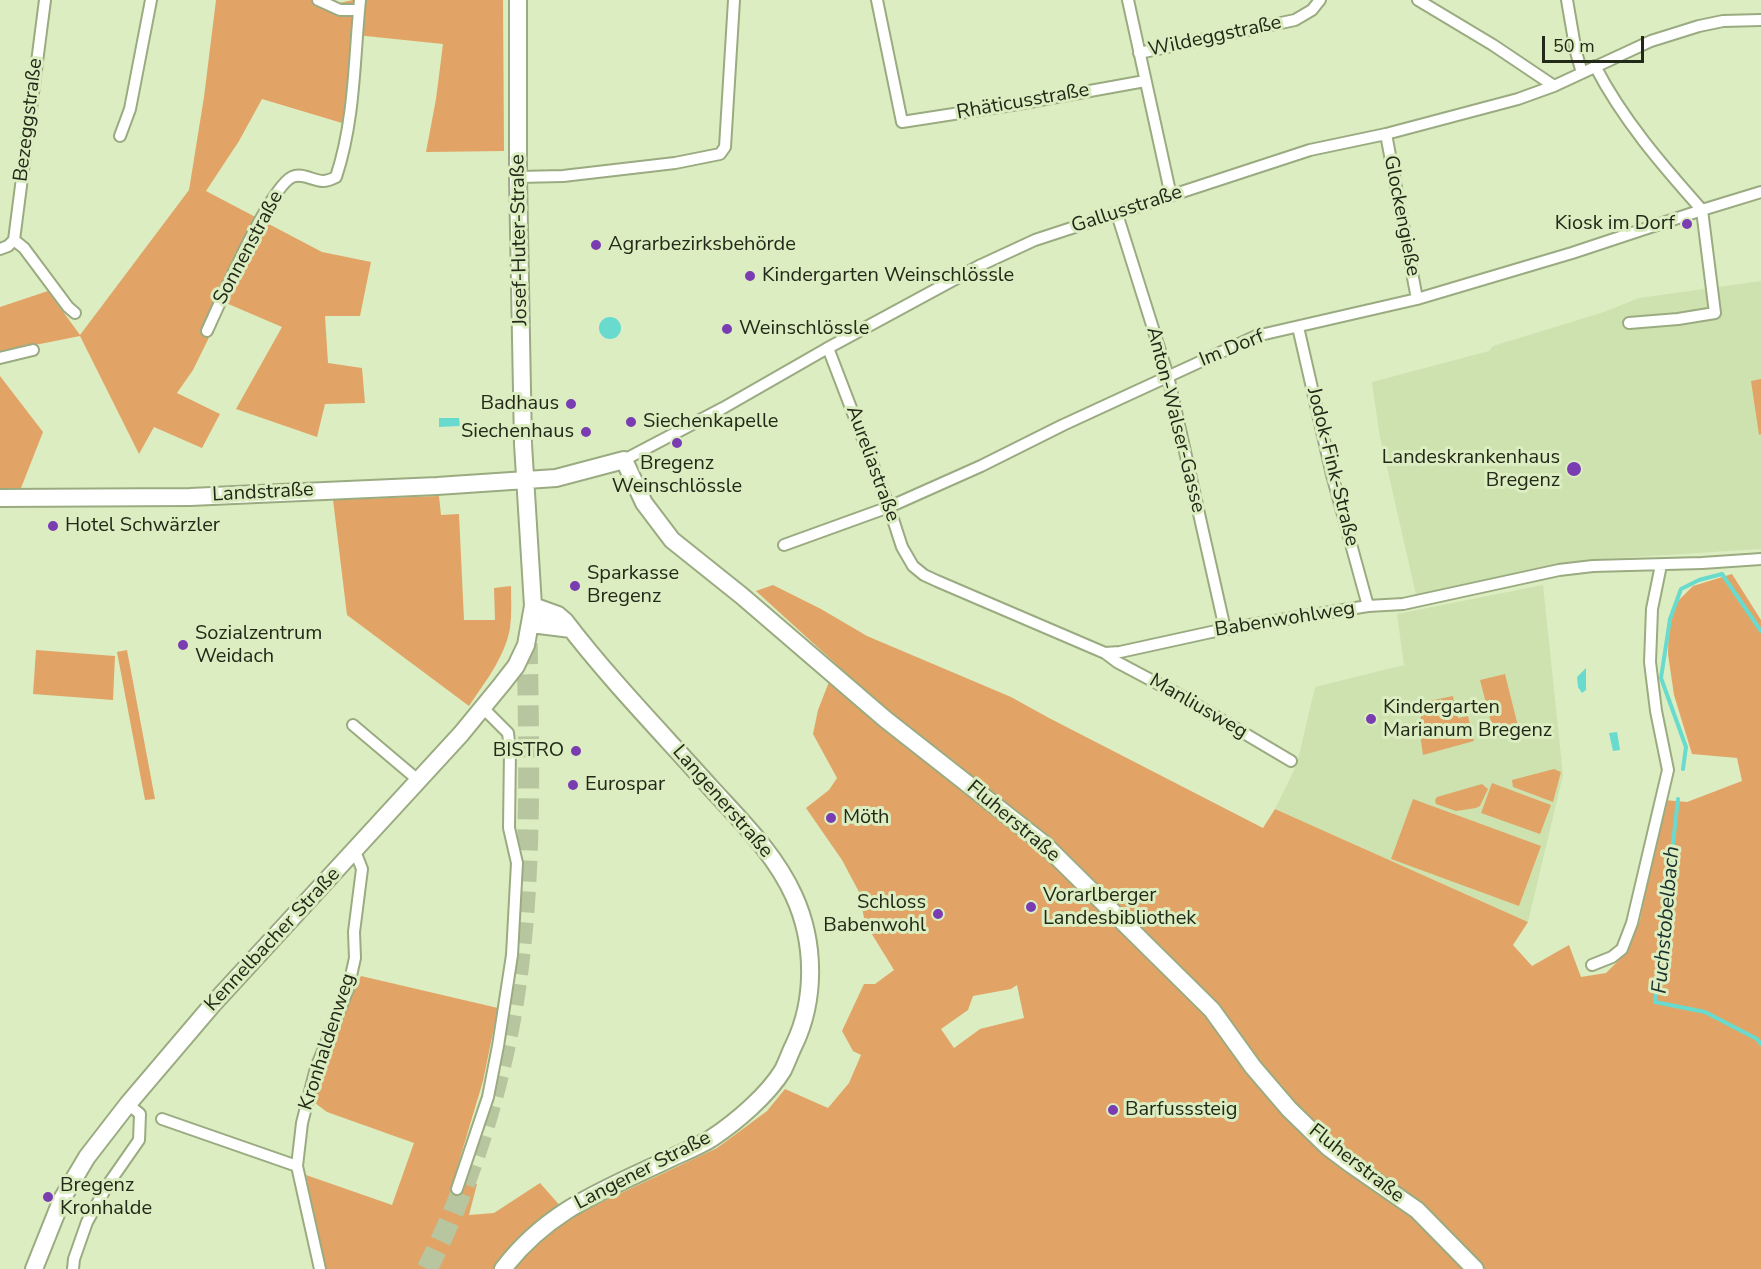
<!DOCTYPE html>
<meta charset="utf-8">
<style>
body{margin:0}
#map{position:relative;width:1761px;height:1269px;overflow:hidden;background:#dcedc1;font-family:"Nunito Sans",sans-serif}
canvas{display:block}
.scale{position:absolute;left:1542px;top:36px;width:102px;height:27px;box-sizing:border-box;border:3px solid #222918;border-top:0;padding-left:8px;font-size:18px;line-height:21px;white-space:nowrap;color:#222918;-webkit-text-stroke:4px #dcedc1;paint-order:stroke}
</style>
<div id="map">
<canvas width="1761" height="1269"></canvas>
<div class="scale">50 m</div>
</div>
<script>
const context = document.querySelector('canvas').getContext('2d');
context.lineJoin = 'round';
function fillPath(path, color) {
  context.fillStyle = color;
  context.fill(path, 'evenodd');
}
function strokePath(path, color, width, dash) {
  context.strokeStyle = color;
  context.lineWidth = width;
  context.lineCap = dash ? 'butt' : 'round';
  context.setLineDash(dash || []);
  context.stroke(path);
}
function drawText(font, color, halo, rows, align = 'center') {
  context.font = font + ' "Nunito Sans",sans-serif';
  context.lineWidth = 6;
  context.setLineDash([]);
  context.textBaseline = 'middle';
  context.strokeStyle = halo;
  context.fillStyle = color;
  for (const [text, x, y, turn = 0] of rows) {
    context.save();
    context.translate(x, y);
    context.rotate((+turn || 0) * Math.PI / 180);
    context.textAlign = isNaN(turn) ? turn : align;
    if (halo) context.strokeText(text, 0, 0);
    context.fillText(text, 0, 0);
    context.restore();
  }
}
const built = new Path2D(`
 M1761 281V549L1587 560 1416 595 1379 432 1372 382 1489 351 1493 346 1604 312 1639 298Z
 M1543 585 1563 775 1528 922 1275 809 1297 764 1315 687 1404 665 1397 614Z`);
const green = new Path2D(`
 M216 0H333L339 3 353 0H503L504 151 426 152 436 99 443 44 356 35 342 123 262 99 239 141 206 191 322 252 371 262 360 316H325L328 363 362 368 365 403 325 404 317 437 236 409 282 327 226 303 193 370 177 393 220 414 202 448 154 427 139 454 80 336 0 352V307L48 291 80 335 189 190 204 97Z
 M0 376 43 432 21 488H0Z
 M1761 379V434L1759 435 1751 381Z
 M439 496 441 515 459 514 464 620H495L494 588 511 586C511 600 512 614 510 628 505 657 485 682 469 706L347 615 333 500Z
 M1732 574 1761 620V1269H323L306 1175 392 1205 414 1143 327 1112 311 1100 314 1087 345 1004 361 976 498 1008 483 1081 455 1175 477 1184 469 1215 494 1213 540 1183 570 1217 717 1148 767 1111 785 1089 828 1108 849 1083 861 1055 853 1051 842 1031 864 984H875L894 970 865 923 859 892 842 860 806 808 829 790 837 778 813 734 818 710 836 664 756 591 773 585 821 609 867 636 1011 697 1049 718 1263 828 1275 809 1528 922 1513 945 1532 966 1569 945 1581 977 1606 973 1624 955 1640 920 1664 800 1687 802 1742 781 1737 758 1692 754 1674 695 1668 654 1669 618 1679 600 1693 586ZM1017 985 1024 1018 980 1029 954 1048 941 1029 968 1010 973 996 1011 989Z
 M36 650 115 656 113 700 33 694Z
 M127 650 155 799 145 800 117 652Z
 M1505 674 1518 726 1528 724 1530 732 1508 738 1507 735 1495 738 1480 680Z
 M1453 696 1458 718 1468 716 1474 741 1423 755 1419 727 1424 702Z
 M1554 769 1561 772 1553 802 1513 787 1512 780Z
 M1492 783 1551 805 1540 834 1481 813Z
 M1482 784 1488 789 1480 806 1476 808 1456 811 1436 804 1435 800 1437 797Z
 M1413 799 1541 846 1519 906 1391 859Z`);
const water = new Path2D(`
 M599 328a11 11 0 1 1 22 0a11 11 0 1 1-22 0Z
 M439 418H459L460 426 439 427Z
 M1586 668V690L1582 693 1578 687 1577 677Z
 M1617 732 1620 750 1613 751 1609 733Z`);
const stream = new Path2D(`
 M1683 769 1686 747 1661 678 1670 619 1681 589 1699 580 1722 574 1761 631
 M1678 799 1655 1002 1705 1012 1757 1039 1761 1044`);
const highwayTunnel = new Path2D(`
 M427 1269C468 1188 496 1101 512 1011 533 887 529 758 527 634`);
const street = new Path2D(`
 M318 0 340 10H359
 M877 0 902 122 1018 104 1145 81
 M1128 0 1171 196
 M1418 0 1493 45 1554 86
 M1567 0 1576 52 1582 73
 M1139 53 1295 20 1312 10 1320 0
 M1595 66C1623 120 1662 165 1702 210L1761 192
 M1386 134 1417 299
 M120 136 130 109 151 0
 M518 177 563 176 675 163 720 154 725 147 734 0
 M1117 214 1168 376 1225 629
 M14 240 45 0
 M14 240 24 248 68 307 75 313
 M0 249 8 246 14 240
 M1298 327 1332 475 1368 606
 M207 331C220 303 269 188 292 177 302 172 313 181 323 181 328 181 332 179 336 177 355 120 354 59 360 0
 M828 348 889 507 902 547 913 566 924 575 937 581 1105 653 1120 652 1225 629 1368 606 1403 604 1559 570 1593 566 1702 563 1761 559
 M0 358 33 350
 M624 460 723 408 826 349 981 265 1035 240 1310 150 1386 134 1518 99 1554 86 1651 41 1699 26 1723 21 1761 20
 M784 545 889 507 981 466 1063 425 1256 336 1417 299 1572 253 1702 210 1715 313 1678 319 1629 323
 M1105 653 1117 662 1183 697 1291 761
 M353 725 418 780
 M1592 965 1612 957 1622 949 1632 923 1668 770 1656 711 1650 662 1652 609 1661 565
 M162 1119 297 1166
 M457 1189 488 1097 498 1046 512 955 517 863 509 828 510 749 508 733 483 708
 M73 1269 74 1259 87 1222 107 1186 139 1140 140 1114 128 1104
 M320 1269 297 1166 302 1123 316 1068 348 989 355 958 354 932 362 869 355 851`);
const secondary = new Path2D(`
 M0 498 190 497 437 486 556 478 624 460 644 503 672 540 742 596 885 719 1044 844 1212 1010 1253 1067 1289 1109 1328 1147 1352 1165 1417 1210 1475 1269
 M531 624 571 629
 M34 1269 62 1199 87 1157 128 1104 213 1004 461 734 502 684 516 666 526 645 533 606 523 444 518 177V0
 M503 1269C548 1210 602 1191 667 1160 681 1153 698 1147 712 1138 736 1122 768 1095 783 1070 787 1062 790 1053 794 1045 816 999 815 942 794 896 775 854 742 822 711 788 662 733 610 680 565 621L558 615 533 606`);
const markers = [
 [1687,224,6,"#7a3cb1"],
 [596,245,6,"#7a3cb1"],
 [750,276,6,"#7a3cb1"],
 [727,329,6,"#7a3cb1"],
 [571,404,6,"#7a3cb1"],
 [631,422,6,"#7a3cb1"],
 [586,432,6,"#7a3cb1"],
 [677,443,6,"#7a3cb1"],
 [1574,469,8,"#7a3cb1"],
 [53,526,6,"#7a3cb1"],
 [575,586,6,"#7a3cb1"],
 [183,645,6,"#7a3cb1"],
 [1371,719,6,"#7a3cb1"],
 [576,751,6,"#7a3cb1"],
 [573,785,6,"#7a3cb1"],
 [831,818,6,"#7a3cb1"],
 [1031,907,6,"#7a3cb1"],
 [938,914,6,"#7a3cb1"],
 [1113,1110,6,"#7a3cb1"],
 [48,1197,6,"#7a3cb1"]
];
const streetNames = [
 ["Wildeggstraße",1215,37,-12],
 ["Rhäticusstraße",1023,102,-10],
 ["Bezeggstraße",29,120,-83],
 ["Gallusstraße",1127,210,-18],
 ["Glockengieße",1401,216,79],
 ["Josef-Huter-Straße",520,240,-91],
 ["Sonnenstraße",249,248,-62],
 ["Im Dorf",1232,349,-22],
 ["Anton-Walser-Gasse",1175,420,76],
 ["Aureliastraße",872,464,70],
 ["Jodok-Fink-Straße",1332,467,76],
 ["Landstraße",263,493,-3],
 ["Babenwohlweg",1285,620,-9],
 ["Manliusweg",1198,707,30],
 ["Langenerstraße",722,802,49],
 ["Fluherstraße",1013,822,40],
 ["Kennelbacher Straße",273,940,-47],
 ["Kronhaldenweg",328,1042,-72],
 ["Fluherstraße",1356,1164,38],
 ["Langener Straße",643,1171,-27]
];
const poiNames = [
 ["Kiosk im Dorf",1675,224,"right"],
 ["Agrarbezirksbehörde",608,245],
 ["Kindergarten Weinschlössle",762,276],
 ["Weinschlössle",739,329],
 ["Badhaus",559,404,"right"],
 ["Siechenkapelle",643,422],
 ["Siechenhaus",574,432,"right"],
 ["Landeskrankenhaus",1560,458,"right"],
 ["Bregenz",1560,481,"right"],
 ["Bregenz",677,464,"center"],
 ["Weinschlössle",677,487,"center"],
 ["Hotel Schwärzler",65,526],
 ["Sparkasse",587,574],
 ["Bregenz",587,597],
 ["Sozialzentrum",195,634],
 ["Weidach",195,657],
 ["Kindergarten",1383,708],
 ["Marianum Bregenz",1383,731],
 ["BISTRO",564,751,"right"],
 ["Eurospar",585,785],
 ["Möth",843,818],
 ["Vorarlberger",1043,896],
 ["Landesbibliothek",1043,919],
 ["Schloss",926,903,"right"],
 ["Babenwohl",926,926,"right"],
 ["Barfusssteig",1125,1110],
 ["Bregenz",60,1186],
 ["Kronhalde",60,1209]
];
const waterNames = [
 ["Fuchstobelbach",1667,920,-85]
];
fillPath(built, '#cee2af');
fillPath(green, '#e1a466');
fillPath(water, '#68dbce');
strokePath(stream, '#68dbce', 4);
strokePath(highwayTunnel, '#b7c69f', 21, [21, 10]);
strokePath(street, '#9bab81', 14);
strokePath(secondary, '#9bab81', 20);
strokePath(street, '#fff', 10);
strokePath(secondary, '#fff', 16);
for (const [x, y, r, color] of markers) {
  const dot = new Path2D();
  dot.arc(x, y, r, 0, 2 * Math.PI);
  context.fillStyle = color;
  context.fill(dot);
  strokePath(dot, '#dcedc1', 2);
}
drawText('20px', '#222918', '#dcedc1', streetNames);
drawText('20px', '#222918', '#dcedc1', poiNames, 'left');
drawText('italic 21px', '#1b2f2d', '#dcedc1', waterNames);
</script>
